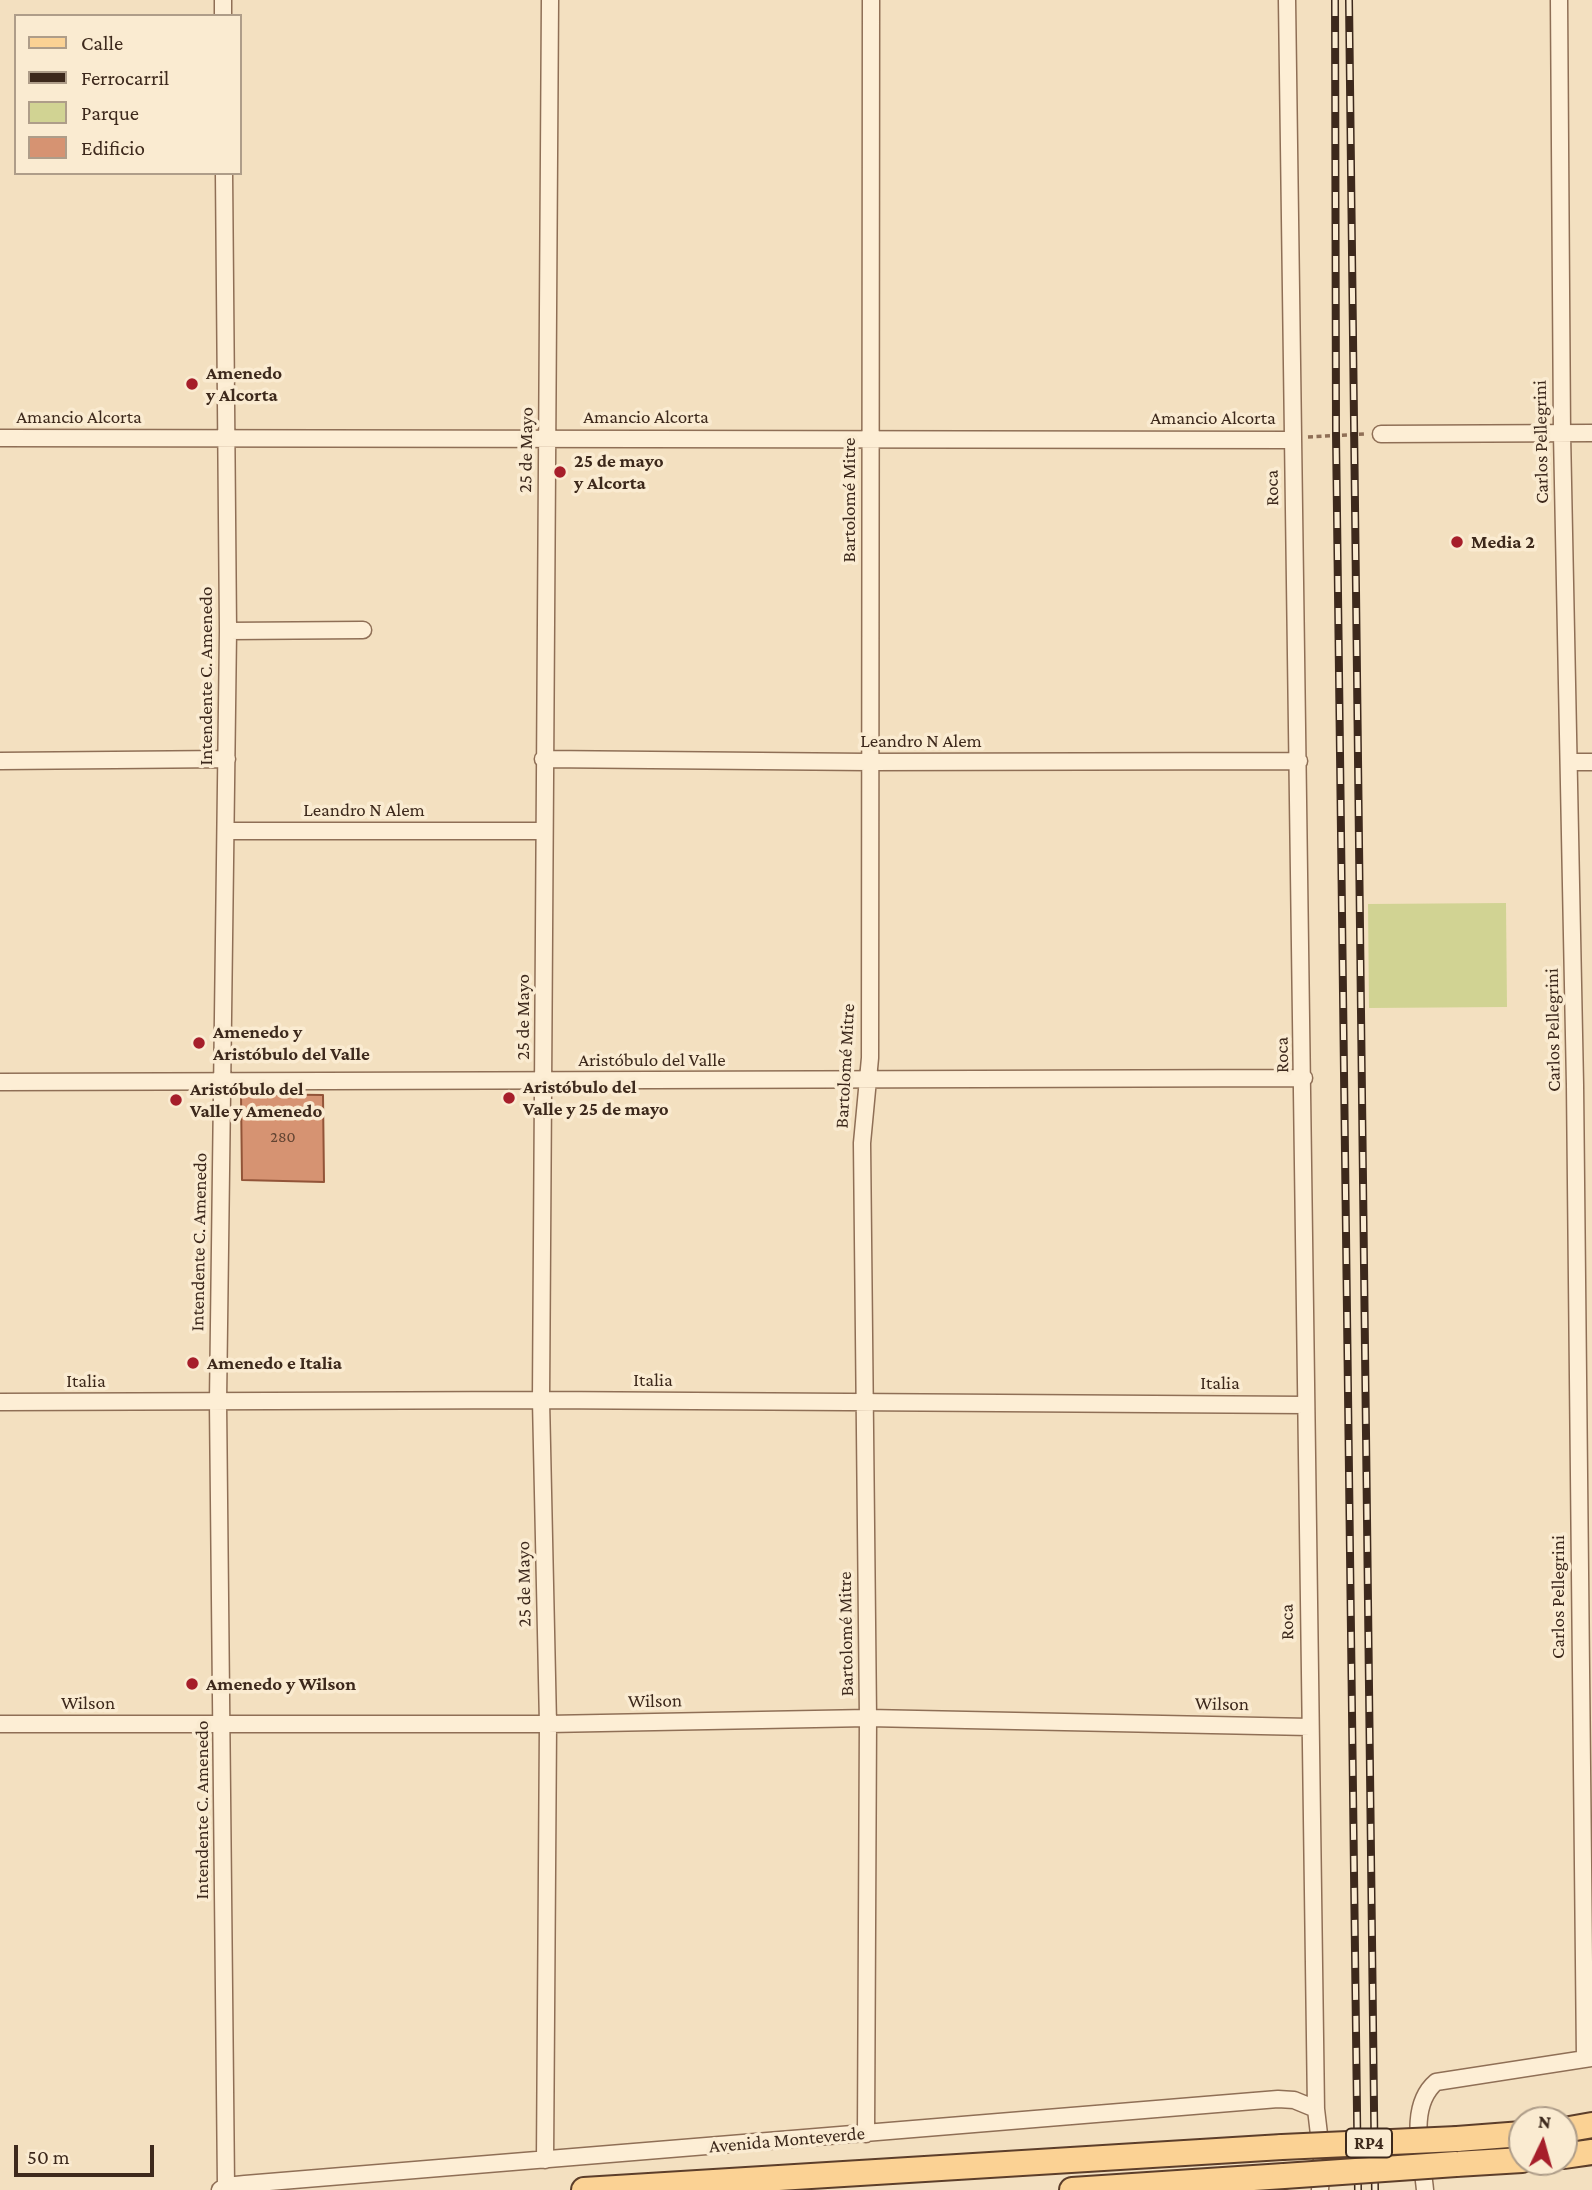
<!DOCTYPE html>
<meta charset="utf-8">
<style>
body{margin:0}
#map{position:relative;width:1592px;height:2190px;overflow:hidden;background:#f3e0c0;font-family:"Crimson Pro",serif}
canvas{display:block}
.legend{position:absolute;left:14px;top:14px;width:228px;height:161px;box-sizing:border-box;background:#faebd1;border:2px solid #ae9d89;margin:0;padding:9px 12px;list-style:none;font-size:21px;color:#3d291c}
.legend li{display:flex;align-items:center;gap:14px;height:35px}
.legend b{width:35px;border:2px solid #ae9d89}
.north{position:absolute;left:1508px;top:2106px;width:70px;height:70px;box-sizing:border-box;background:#faebd1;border:2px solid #ae9d89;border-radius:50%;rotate:5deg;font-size:19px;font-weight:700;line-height:28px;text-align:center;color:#3d291c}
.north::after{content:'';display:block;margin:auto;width:24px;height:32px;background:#a61e2a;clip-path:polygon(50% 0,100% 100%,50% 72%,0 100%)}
.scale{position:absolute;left:14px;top:2145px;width:140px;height:32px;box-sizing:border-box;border:4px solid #3d291c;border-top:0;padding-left:9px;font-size:21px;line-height:24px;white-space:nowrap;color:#3d291c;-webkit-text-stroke:5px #faebd1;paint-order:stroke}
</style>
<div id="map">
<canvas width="1592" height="2190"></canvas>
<ul class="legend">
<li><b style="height:9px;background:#fbd294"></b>Calle</li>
<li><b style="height:9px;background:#3d291c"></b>Ferrocarril</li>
<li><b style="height:19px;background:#d1d393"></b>Parque</li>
<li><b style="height:19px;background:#d69372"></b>Edificio</li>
</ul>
<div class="north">N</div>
<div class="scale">50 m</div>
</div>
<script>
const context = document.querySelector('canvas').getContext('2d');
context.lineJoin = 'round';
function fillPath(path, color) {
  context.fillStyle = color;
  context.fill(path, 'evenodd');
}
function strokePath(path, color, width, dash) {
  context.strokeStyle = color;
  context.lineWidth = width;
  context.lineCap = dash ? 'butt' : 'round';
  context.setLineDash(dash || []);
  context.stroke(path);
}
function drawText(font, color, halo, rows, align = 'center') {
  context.font = font + ' "Crimson Pro",serif';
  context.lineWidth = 7;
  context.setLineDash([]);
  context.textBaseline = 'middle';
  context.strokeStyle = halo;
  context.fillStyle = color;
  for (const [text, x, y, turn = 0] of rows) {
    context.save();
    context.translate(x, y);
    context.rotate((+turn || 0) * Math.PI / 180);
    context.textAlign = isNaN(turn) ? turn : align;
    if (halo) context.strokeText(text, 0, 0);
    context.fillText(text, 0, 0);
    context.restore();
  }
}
const green = new Path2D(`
 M1506 903 1507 1007 1369 1008 1368 904Z`);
const building = new Path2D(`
 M241 1094 323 1095 324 1182 242 1180Z`);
const path = new Path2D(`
 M1308 437 1366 434`);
const minor = new Path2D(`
 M223 0V16
 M1287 0 1316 2109
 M1559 0 1562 433 1575 1085 1585 2059
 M224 173 228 631 218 1402 226 2186
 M1381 434 1592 433
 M0 438 1292 440
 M228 631 363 630
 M543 759 868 762 1299 761
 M0 761 227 759
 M1570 762H1592
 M226 831H544
 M0 1082 1304 1078
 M0 1402 541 1400 1306 1405
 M0 1724H548L868 1718 1310 1727
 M866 2134 868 1718 862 1143 870 1058 871 0
 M545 2160 548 1724 541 1400 550 0
 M220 2190 226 2186 245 2184 1278 2099 1294 2100 1316 2109 1322 2160 1320 2190
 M1425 2190C1422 2156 1407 2107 1436 2082L1592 2058`);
const primary = new Path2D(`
 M1564 2130 1592 2125
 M1457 2139 1522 2134
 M1564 2156 1592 2152
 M1456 2164 1522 2160
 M584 2190 1282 2147
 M1072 2190 1284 2176`);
const rail = new Path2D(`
 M1335 0 1336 434 1358 2190
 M1349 0 1375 2190`);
const primaryBridge = new Path2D(`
 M1282 2147 1457 2139
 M1284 2176 1456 2164`);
const markers = [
 [192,384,7,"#a61e2a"],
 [560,472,7,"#a61e2a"],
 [1457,542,7,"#a61e2a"],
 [199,1043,7,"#a61e2a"],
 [509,1098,7,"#a61e2a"],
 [176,1100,7,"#a61e2a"],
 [193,1363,7,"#a61e2a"],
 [192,1684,7,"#a61e2a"]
];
const numberNames = [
 ["280",283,1137]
];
const shields = [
 [1369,2143,46]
];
const shieldNames = [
 ["RP4",1369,2143]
];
const poiNames = [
 ["Amenedo",206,373],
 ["y Alcorta",206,395],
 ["25 de mayo",574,461],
 ["y Alcorta",574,483],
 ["Media 2",1471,542],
 ["Amenedo y",213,1032],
 ["Aristóbulo del Valle",213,1054],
 ["Aristóbulo del",523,1087],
 ["Valle y 25 de mayo",523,1109],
 ["Aristóbulo del",190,1089],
 ["Valle y Amenedo",190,1111],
 ["Amenedo e Italia",207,1363],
 ["Amenedo y Wilson",206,1684]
];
const streetNames = [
 ["Amancio Alcorta",79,417],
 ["Amancio Alcorta",646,417],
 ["Amancio Alcorta",1213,418],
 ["Carlos Pellegrini",1541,442,-91],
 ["25 de Mayo",526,450,-89],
 ["Roca",1272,488,-91],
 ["Bartolomé Mitre",849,500,-90],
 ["Intendente C. Amenedo",206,676,-90],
 ["Leandro N Alem",921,741],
 ["Leandro N Alem",364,810],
 ["25 de Mayo",523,1017,-90],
 ["Carlos Pellegrini",1553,1030,-91],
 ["Roca",1282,1055,-91],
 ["Aristóbulo del Valle",652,1060],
 ["Bartolomé Mitre",845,1066,-87],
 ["Intendente C. Amenedo",199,1242,-89],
 ["Italia",653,1380],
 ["Italia",86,1381],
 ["Italia",1220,1383],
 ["25 de Mayo",524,1584,-91],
 ["Carlos Pellegrini",1558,1597,-90],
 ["Roca",1287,1622,-91],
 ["Bartolomé Mitre",846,1634,-91],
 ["Wilson",655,1701,-1],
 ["Wilson",88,1703],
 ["Wilson",1222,1704,1],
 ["Intendente C. Amenedo",202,1810,-90],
 ["Avenida Monteverde",787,2140,-5]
];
fillPath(green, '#d1d393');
fillPath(building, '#d69372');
strokePath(building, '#925438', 2);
strokePath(minor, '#8f6f56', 19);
strokePath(primary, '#5c3e2a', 28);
strokePath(path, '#8f6f56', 3.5, [5, 3.5]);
strokePath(minor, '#fdeed5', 16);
strokePath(primary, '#fbd294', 24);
strokePath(rail, '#3d291c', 8);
strokePath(rail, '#faebd1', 5, [16]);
strokePath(primaryBridge, '#5c3e2a', 28, []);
strokePath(primaryBridge, '#fbd294', 24);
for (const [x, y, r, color] of markers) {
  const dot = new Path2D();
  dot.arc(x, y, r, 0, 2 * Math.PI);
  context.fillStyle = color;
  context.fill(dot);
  strokePath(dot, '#faebd1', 2.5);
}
drawText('16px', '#634432', null, numberNames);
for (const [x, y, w] of shields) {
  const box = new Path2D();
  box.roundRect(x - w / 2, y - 14.5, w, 29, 5);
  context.fillStyle = '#faebd1';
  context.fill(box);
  strokePath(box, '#3d291c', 2);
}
drawText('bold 18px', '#3d291c', null, shieldNames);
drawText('bold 19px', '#3d291c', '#faebd1', poiNames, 'left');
drawText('19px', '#3d291c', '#faebd1', streetNames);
</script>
